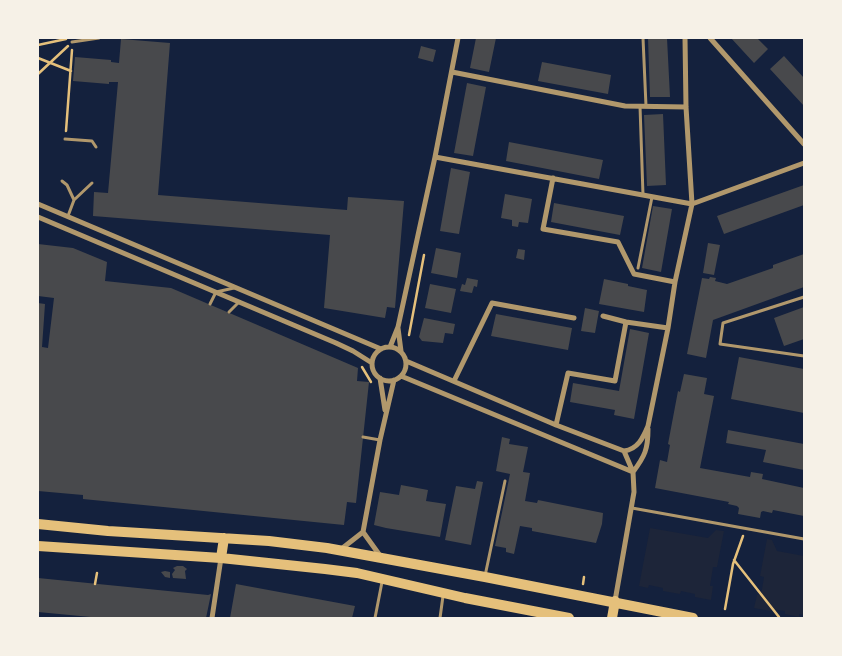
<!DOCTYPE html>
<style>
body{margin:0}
#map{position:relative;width:842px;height:656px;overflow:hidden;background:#14213d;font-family:"Work Sans",sans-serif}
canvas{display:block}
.frame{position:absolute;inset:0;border:39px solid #f6f1e7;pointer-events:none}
</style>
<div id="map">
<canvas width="842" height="656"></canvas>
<div class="frame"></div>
</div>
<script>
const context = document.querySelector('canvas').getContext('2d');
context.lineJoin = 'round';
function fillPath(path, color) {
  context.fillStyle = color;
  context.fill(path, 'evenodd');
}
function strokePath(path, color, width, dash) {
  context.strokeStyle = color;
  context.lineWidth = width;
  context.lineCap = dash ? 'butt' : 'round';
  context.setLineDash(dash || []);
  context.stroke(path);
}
const green = new Path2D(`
 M650 528 708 538 716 530 724 531 717 567H713L710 586H713L711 600 695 597V594L681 591 680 594 663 591V588L649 585 648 588 639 586Z
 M767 539 772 540 777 551 804 556V615L799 614V617L785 614V611L771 609 770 611 754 608 757 595H761L764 577 760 576Z`);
const building = new Path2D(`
 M476 38H496L489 72 470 68Z
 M648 38H667L670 97H650Z
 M731 38H757L768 49 754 63Z
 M121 39 170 43 158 195 347 210 348 197 404 201 395 308 387 307 385 318 324 308 330 235 93 216 94 192 108 193 118 82H109V84L73 81 75 57 111 60V62L119 63Z
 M421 46 436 50 433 62 418 58Z
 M784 56 804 78V106L770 69Z
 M542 62 611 75 608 94 538 81Z
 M467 83 486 87 473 156 454 153Z
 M663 114 666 185 647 186 644 115Z
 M509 142 603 160 599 179 506 161Z
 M451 168 470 172 459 234 440 231Z
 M804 185V205L724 234 717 216Z
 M505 194 532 199 528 223 519 222 518 227 512 226V220L501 218Z
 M554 203 624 216 620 235 551 222Z
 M653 206 672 209 661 272 642 268Z
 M708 243 720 245 714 275 703 273Z
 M38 244 73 248 107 262 105 281 171 288 358 368 357 381 369 382 356 503 347 502 344 525 83 499V495L38 491V303L45 304 42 347 48 348 54 298 38 296Z
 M436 248 461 253 457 278 431 273Z
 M518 249 525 250 524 260 516 258Z
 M804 254V287L713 320 706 358 687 354 702 278 709 279 710 277 716 278 715 281 727 284 773 268V265Z
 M467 278 478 280 477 287 474 286 472 293 460 291 462 284 465 285Z
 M604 279 628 284V286L647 290 644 312 599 304Z
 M430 284 456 289 451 313 425 308Z
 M804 307V339L784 346 774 318Z
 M585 308 599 311 595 333 581 331Z
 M496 314 572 328 568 350 491 336Z
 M424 318 455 324 453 334 445 333 443 343 422 341 419 337Z
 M630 329 649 333 634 419 614 415 615 410 570 402 573 383 619 391Z
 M739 357 804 369V413L731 399Z
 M684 374 707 378 704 394 714 396 700 468 750 477 751 472 763 474 762 479 804 488V516L773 510 772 513 763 511 761 512 760 518 738 514 739 508 737 506 728 504 729 502 655 488 660 460 667 462 670 445 668 444 678 391 680 392Z
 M728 430 804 444V470L763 462 766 450 726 443Z
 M502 437 510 439 509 444 528 447 523 472 530 473 525 501 537 503 538 500 603 513 602 524 596 543 532 531V528L520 526 514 554 506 552V548L495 546 510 474 496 471Z
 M477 481 483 482 471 545 445 540 456 486 475 489Z
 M401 485 428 490 426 501 446 504 440 537 386 528 374 525 380 492 399 495Z
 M177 566H183L187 569 185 571 186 579 173 578 172 574 175 570 173 568Z
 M165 571 170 572V578L165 577 161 572Z
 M38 578 208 595 211 594 206 618H101L38 612Z
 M236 584 355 606 352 618H269L259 617 257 618H230Z`);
const path = new Path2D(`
 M38 45 66 39
 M38 58 71 71
 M38 74 68 46
 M66 131 72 50
 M409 335 424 255
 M362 367 371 382
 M734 560 779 617
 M95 584 97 573
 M583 584 584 577
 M725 609 733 564 743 536`);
const service = new Path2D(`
 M643 38 646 106
 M72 42 99 38
 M640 106 643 195
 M65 139 92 141 96 147
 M62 181 67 185 74 200
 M68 216 74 200 92 183
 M638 268 652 197
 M804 297 723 323 720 344 804 356
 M210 304 216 292 234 288
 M229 312 238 303
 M363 437 380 440
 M632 508 804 539
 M485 576 505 481
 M375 618 382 582
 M440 618 443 596`);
const minor = new Path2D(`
 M710 38 804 144
 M452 72 625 106 686 107
 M435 157 692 204 804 163
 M553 178 543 229 618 242 634 274 675 282
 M38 204 381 349
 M38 217 336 343 353 351 372 363
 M603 316 626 322 668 328
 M398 328 401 351
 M390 347 398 327 435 157 458 38
 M372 364a17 17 0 1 1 34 0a17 17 0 1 1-34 0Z
 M406 361 556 425 624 451
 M401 376 633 472C645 456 648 449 648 429
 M380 378 385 410
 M454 381 492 303 574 318
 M556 425 568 373 615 381 626 322
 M624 451C638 449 643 438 648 426L668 328 675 282 692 204 686 107 685 38
 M363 532 381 557
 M340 550 363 532 380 440 394 380
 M615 601 634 492 633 472 624 451
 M212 618 221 558`);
const primary = new Path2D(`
 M38 524 108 531 269 541 327 548 485 577 693 618
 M38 546 221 558 325 569 357 573 465 598 569 618
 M221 558 224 538
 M612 618 615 601`);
fillPath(green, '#1d2539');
fillPath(building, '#48494c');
strokePath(path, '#e5c07b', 2.5);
strokePath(service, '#b1986c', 3);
strokePath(minor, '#b1986c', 5);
strokePath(primary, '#e5c07b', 10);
</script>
